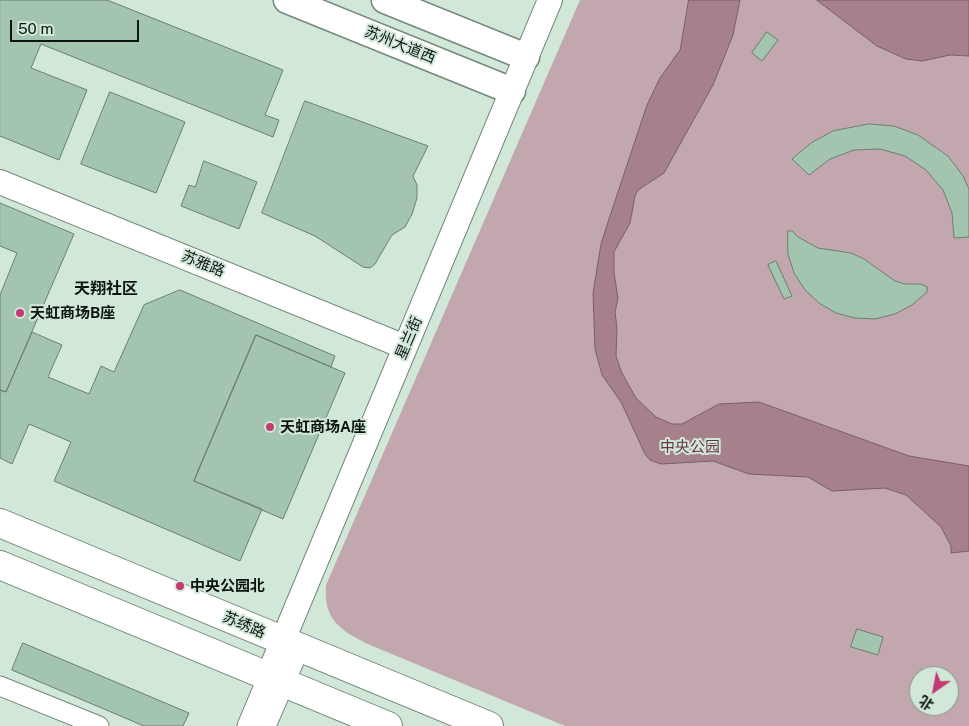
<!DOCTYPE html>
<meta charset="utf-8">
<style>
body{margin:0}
#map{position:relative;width:969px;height:726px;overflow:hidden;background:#d1e7d8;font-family:"Public Sans","Noto Sans SC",sans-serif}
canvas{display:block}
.north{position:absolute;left:909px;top:666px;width:50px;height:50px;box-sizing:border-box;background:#d1e7d8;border:1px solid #839388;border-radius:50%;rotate:213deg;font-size:14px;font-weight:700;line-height:20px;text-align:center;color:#0d140f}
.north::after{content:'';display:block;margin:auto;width:18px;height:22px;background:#c43a73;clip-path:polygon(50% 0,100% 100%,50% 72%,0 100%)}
.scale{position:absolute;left:10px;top:20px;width:129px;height:22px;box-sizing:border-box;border:2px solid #0d140f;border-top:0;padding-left:6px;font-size:15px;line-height:18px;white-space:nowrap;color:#0d140f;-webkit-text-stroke:4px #d1e7d8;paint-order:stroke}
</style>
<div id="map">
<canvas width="969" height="726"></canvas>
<div class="north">北</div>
<div class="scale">50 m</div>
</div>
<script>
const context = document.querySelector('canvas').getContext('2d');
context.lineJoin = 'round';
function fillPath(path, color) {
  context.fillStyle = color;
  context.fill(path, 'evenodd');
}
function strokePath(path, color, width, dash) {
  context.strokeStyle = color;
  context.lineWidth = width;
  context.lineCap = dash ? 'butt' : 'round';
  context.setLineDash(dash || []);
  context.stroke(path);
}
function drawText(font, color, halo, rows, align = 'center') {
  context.font = font + ' "Public Sans","Noto Sans SC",sans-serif';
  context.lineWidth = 4;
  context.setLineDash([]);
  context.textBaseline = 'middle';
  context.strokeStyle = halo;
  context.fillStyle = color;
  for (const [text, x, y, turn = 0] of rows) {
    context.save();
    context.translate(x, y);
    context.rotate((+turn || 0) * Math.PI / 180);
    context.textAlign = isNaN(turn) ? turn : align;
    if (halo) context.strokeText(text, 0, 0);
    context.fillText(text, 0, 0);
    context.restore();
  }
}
const green = new Path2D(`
 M580 0H969V726H565L370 645C341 631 323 620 326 585ZM919 676H949V706H919Z`);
const water = new Path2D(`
 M689 0H740L733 35 713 85 664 173 638 190 635 196 630 223 614 252V273L618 298 615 312 617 328 616 356 622 373 636 398 656 417 672 424H682L719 404 759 402 909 456 969 466V551L951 553V546L941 527 906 495 885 488 832 491 808 477 749 474 713 461 661 464 650 460 645 454 621 402 602 375 595 349 593 293 601 244 608 222 647 105 660 78 680 50Z
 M817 0H969V56L950 55 922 61 906 59 877 46Z`);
const building = new Path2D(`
 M0 0H107L283 70 265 115 279 120 273 137 41 44 31 68 87 90 59 160 0 136Z
 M767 32 778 40 762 61 752 53Z
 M110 92 185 122 156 193 81 164Z
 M305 101 428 146 413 176 417 185V198L412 214 405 227 392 235 375 264 370 268 363 267 315 236 262 213Z
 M869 124 894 126 918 135 948 156 963 176 969 189V237L954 238 952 213 943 190 926 170 905 156 880 149 854 150 830 159 809 175 792 159 811 143 833 131Z
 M204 161 257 182 239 229 181 206 189 185 195 187Z
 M0 203 74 234 6 392 0 390V295L17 253 0 246Z
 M788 231H792L798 237 818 248 851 253 864 259 895 281 905 284H921L927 287V292L912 305 895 314 875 319 855 318 836 313 819 303 805 290 794 273 788 254Z
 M776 261 792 296 784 299 768 265Z
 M180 290 335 356 331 367 256 335 194 481 262 509 240 561 54 481 71 442 29 424 12 464 0 458V390L6 392 32 332 62 345 48 377 89 394 101 366 114 372 144 305Z
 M256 335 345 373 283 519 194 481Z
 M857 629 883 637 878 655 851 647Z
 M23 643 189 713 183 726H144L12 670Z`);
const minor = new Path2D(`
 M0 686 99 726
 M247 726 268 676
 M266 726 300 648`);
const tertiary = new Path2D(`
 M0 182 405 347
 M268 676 550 0`);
const secondary = new Path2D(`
 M287 0 512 91
 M385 0 526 57`);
const primary = new Path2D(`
 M0 523 489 726
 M0 565 388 726`);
const markers = [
 [20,313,5,"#c43a73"],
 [270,427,5,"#c43a73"],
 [180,586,5,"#c43a73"]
];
const streetNames = [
 ["苏州大道西",400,45,22],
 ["苏雅路",203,264,22],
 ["星兰街",409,338,-67],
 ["苏绣路",244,625,23]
];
const poiNames = [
 ["天虹商场B座",30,313],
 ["天虹商场A座",280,427],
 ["中央公园北",190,586]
];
const parkNames = [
 ["中央公园",690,447]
];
const neighbourhoodNames = [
 ["天翔社区",106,289]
];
fillPath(green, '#c3a7af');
fillPath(water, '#a6818c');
strokePath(water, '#786066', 1);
fillPath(building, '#a3c4ae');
strokePath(building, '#6b7f71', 1);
strokePath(minor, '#74887b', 21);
strokePath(tertiary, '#74887b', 26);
strokePath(secondary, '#74887b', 29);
strokePath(primary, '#74887b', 30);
strokePath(minor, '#fff', 19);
strokePath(tertiary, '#fff', 24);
strokePath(secondary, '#fff', 26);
strokePath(primary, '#fff', 28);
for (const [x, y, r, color] of markers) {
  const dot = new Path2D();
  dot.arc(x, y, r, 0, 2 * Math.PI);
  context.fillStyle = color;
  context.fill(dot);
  strokePath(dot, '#d1e7d8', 2);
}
drawText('15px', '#0d140f', '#d1e7d8', streetNames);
drawText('bold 15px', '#0d140f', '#d1e7d8', poiNames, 'left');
drawText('15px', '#693547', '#d1e7d8', parkNames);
drawText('bold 16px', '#0d140f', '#d1e7d8', neighbourhoodNames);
</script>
